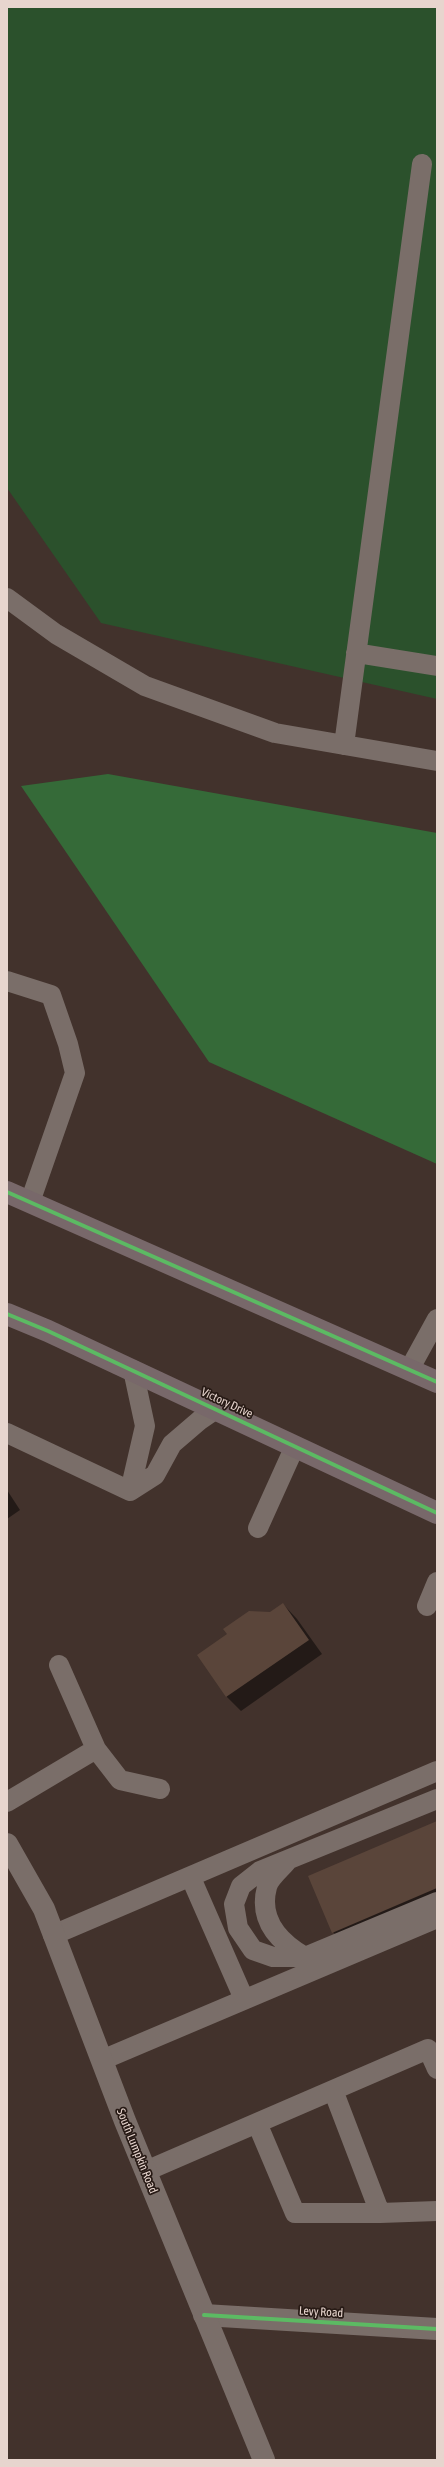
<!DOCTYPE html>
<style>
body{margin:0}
#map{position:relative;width:444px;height:2467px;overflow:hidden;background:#42322c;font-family:"Asap Condensed",sans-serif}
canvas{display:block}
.frame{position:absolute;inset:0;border:8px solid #e7d5ce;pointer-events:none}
</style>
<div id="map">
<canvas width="444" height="2467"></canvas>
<div class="frame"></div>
</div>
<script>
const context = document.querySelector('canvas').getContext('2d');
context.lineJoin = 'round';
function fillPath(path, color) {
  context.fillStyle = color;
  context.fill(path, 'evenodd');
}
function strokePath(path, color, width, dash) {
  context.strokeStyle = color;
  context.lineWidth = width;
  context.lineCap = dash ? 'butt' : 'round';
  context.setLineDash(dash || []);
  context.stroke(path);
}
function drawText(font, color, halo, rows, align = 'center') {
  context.font = font + ' "Asap Condensed",sans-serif';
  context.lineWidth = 3.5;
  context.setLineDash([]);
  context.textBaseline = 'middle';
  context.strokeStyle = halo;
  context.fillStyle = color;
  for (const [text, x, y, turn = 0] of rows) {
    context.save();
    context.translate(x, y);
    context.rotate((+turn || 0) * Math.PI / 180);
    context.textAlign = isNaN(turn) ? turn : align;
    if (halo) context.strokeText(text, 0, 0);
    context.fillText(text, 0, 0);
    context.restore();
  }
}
const green = new Path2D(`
 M7 7H437V699L101 623 7 488Z`);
const forest = new Path2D(`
 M108 774 437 833V1164L209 1062 21 786Z`);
const shadow = new Path2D(`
 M7 1490 20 1510 7 1519Z
 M283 1604 297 1619 322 1654 241 1711 226 1696 270 1613Z
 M437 1823V1915L351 1951 333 1932Z`);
const building = new Path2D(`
 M283 1603 309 1640 226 1697 197 1655 227 1634 223 1629 249 1611 270 1612Z
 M437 1821V1888L332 1933 308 1876Z`);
const service = new Path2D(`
 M7 598 56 634 145 686 275 733 437 761
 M356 653 437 666
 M344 745 422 164
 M7 981 51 995 68 1044 75 1073 30 1202
 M409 1370 437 1319
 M7 1433 130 1491
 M130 1491 145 1426 133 1370
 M130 1491 155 1475 172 1444 200 1420 216 1409
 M258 1528 295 1446
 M427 1606 437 1582
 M59 1665 96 1749 120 1780 160 1789
 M437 1799 260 1871 241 1886 234 1904 238 1928 253 1950 273 1957H305L437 1902
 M7 1802 96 1749
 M288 1860C282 1868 269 1878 267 1887 258 1920 279 1942 305 1957
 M191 1878 244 1999
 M53 1935 437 1771
 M102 2060 437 1918
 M333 2090 380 2213 437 2211
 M257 2123 295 2213H380
 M146 2171 428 2049 437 2069`);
const minor = new Path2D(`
 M204 2315 437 2329`);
const secondary = new Path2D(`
 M7 1844 44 1909 125 2121 264 2460`);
const trunk = new Path2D(`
 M7 1192 437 1382
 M7 1314 48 1331 437 1513`);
const cycleway = new Path2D(`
 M7 1192 437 1382
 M7 1314 48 1331 437 1513
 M204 2315 437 2329`);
const streetNames = [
 ["Victory Drive",227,1403,25],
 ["South Lumpkin Road",137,2151,68],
 ["Levy Road",321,2312,3]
];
fillPath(green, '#2b512c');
fillPath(forest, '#356a38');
fillPath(shadow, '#0007');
fillPath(building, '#5a453a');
strokePath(service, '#7a6e69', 20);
strokePath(minor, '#7a6e69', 22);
strokePath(secondary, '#7a6e69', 22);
strokePath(trunk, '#78686a', 22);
strokePath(cycleway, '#5cba63', 4);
drawText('12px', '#e7d5ce', '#271a15', streetNames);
</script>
